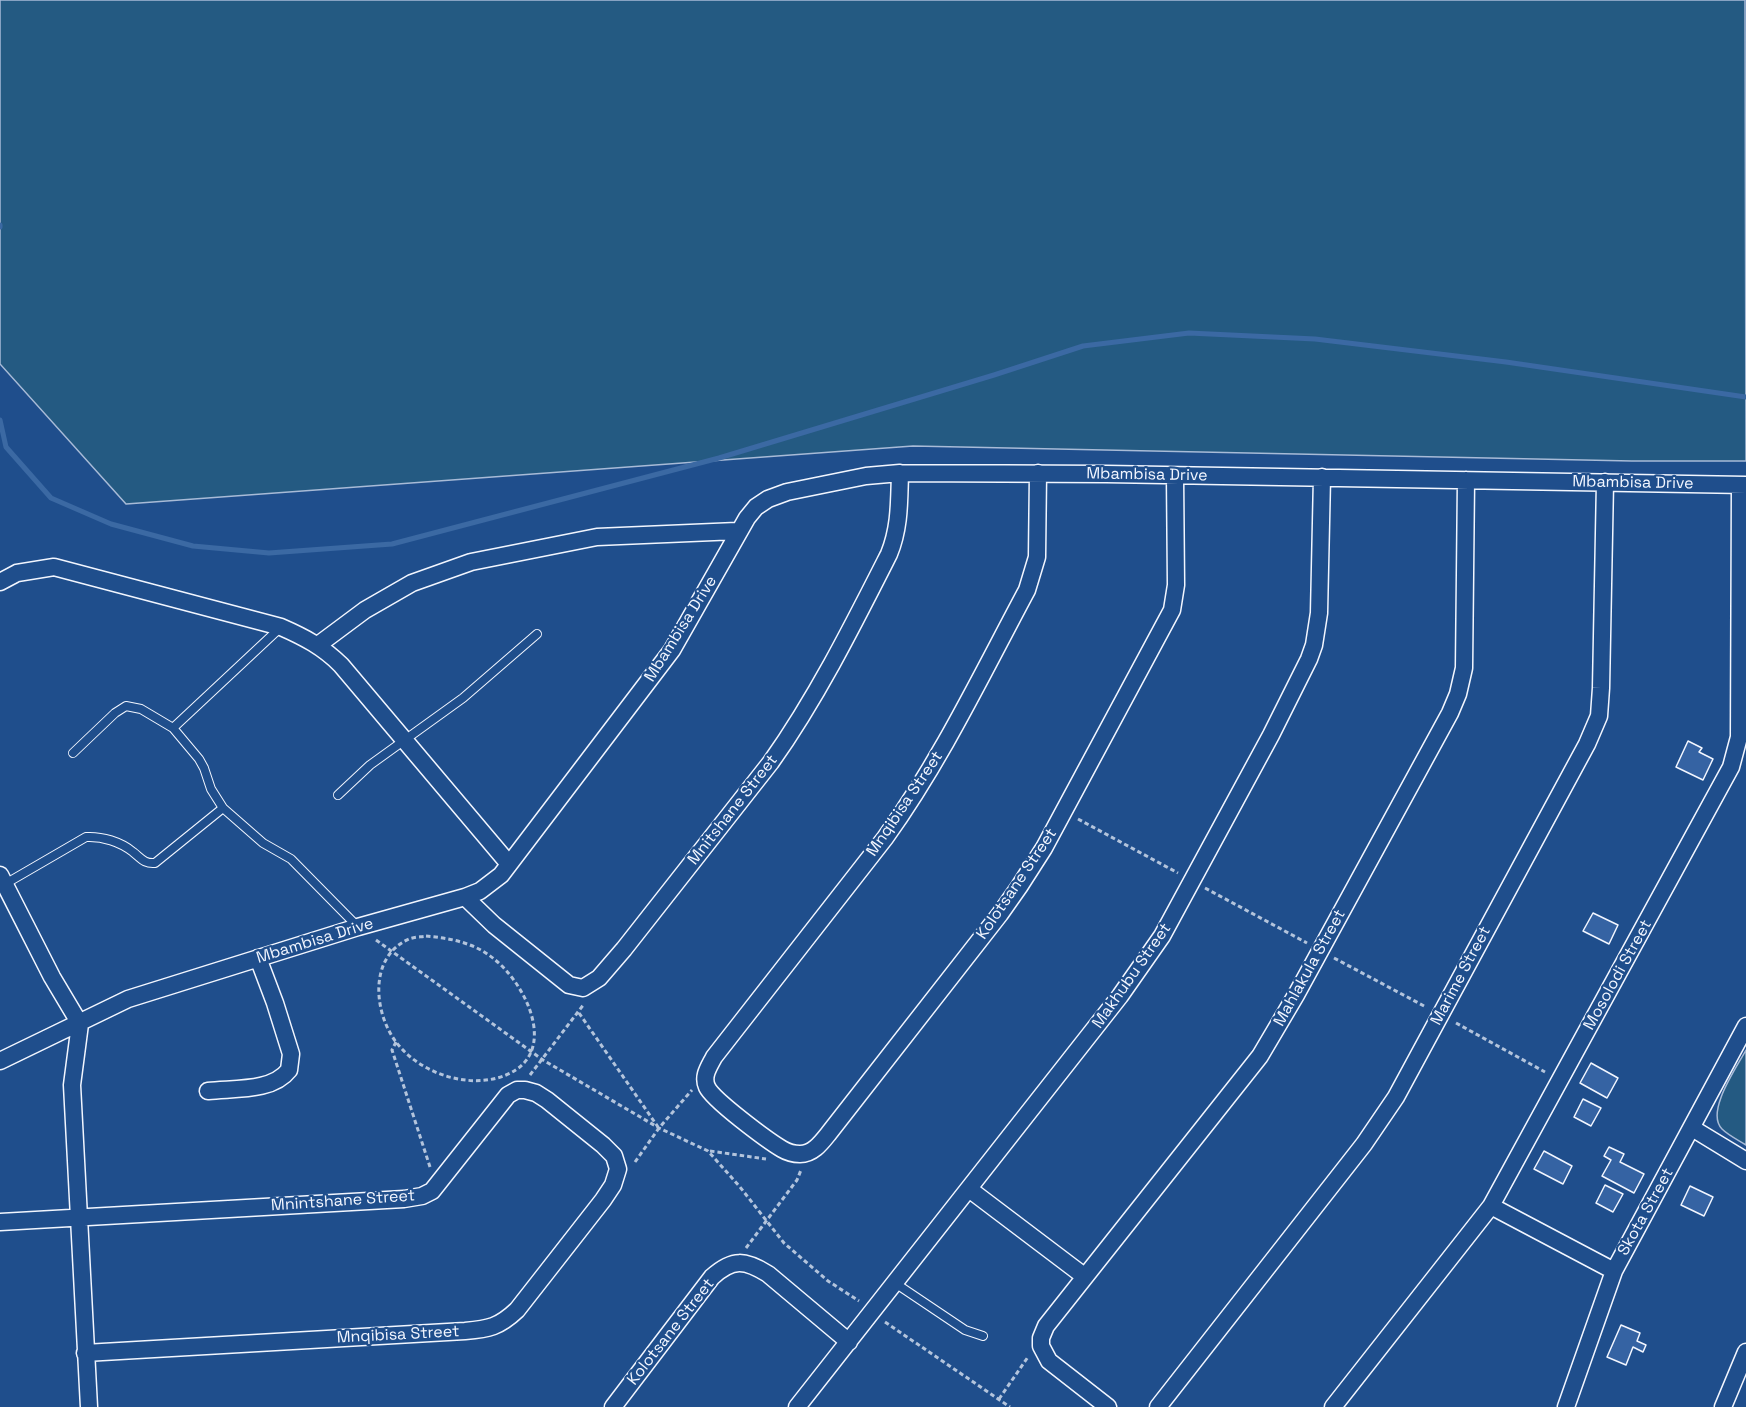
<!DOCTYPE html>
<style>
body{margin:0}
canvas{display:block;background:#1f4e8c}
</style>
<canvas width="1746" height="1407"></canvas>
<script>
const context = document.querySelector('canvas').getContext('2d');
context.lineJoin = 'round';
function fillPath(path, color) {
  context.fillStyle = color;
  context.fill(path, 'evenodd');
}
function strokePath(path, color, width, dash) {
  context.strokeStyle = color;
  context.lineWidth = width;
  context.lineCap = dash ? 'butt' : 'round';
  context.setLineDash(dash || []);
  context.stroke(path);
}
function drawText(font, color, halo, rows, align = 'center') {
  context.font = font + ' "Space Grotesk",sans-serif';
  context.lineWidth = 4.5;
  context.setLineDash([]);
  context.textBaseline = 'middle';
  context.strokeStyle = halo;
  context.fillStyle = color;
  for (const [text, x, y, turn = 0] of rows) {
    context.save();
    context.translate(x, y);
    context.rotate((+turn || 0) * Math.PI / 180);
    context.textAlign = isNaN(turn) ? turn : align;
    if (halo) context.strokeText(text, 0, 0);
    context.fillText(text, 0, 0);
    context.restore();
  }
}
const green = new Path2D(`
 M0 0H1745L1746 461H1632L913 446 126 504 0 364Z
 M1746 1050V1145C1738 1140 1728 1135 1722 1129 1705 1112 1737 1067 1746 1050Z`);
const stream = new Path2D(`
 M0 225V227
 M0 420 6 447 51 498 111 524 193 546 269 553 392 544 719 458 994 375 1083 346 1189 333 1315 339 1506 362 1746 397`);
const building = new Path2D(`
 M1688 741 1702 748 1699 752 1713 759 1703 780 1676 767Z
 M1593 913 1618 925 1609 944 1583 931Z
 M1591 1063 1618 1078 1607 1098 1580 1083Z
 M1583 1099 1601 1108 1591 1126 1574 1117Z
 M1609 1147 1624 1154 1620 1162 1644 1174 1634 1193 1602 1176 1611 1160 1604 1156Z
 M1544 1151 1572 1166 1563 1184 1534 1169Z
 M1605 1185 1623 1194 1613 1212 1596 1203Z
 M1690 1186 1713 1197 1704 1216 1681 1205Z
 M1621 1325 1640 1333 1637 1341 1646 1345 1643 1352 1633 1347 1626 1365 1607 1357Z`);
const path = new Path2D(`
 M1078 819 1178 873
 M1205 888 1307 943
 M426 936C450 938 475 943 494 959 526 984 560 1053 506 1075 470 1090 420 1074 396 1042 374 1013 368 957 409 939 414 937 421 937 426 936Z
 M376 940 543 1060 659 1128 708 1151 740 1187 784 1243 828 1281 859 1301
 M1334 958 1426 1007
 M579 1013 658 1127
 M1456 1023 1545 1072
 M396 1042 392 1050 430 1167
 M530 1075 584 1004
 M710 1151 766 1159
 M635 1162 659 1128 692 1090
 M746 1248 797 1180 801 1170
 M885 1322 1010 1407
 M999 1399 1028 1357`);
const lane = new Path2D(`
 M173 728 281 627
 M338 795 370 765 463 698 537 634
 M223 808 263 843 291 859 358 927
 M5 884 86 837C102 836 121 842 133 852 141 858 144 864 155 863L223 808 211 789 204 768 199 759 173 728 141 709 126 706 115 713 73 753
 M895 1283 965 1330 983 1336`);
const street = new Path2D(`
 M1038 473 1037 557 1027 590C982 674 941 760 885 838L714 1057C709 1067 702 1076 707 1087 713 1100 767 1140 782 1149 787 1152 794 1154 800 1154 813 1154 821 1143 829 1133L1000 914 1019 887 1044 848 1172 610 1176 585 1175 476
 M0 582 17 573 54 567 281 627C304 637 323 647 341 665L509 864
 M318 645 365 610 412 583 471 562 597 537 737 531
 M0 875 52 977 80 1024
 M465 897 494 925 569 985 583 988 599 978 624 949 771 762C817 697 853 625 889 554 900 527 899 502 900 473
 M80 1024 72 1085 89 1407
 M0 1061 128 999 358 927 465 897 480 891 501 875 672 650 747 518 756 507 768 499 787 492 866 476 900 473 1106 474 1746 485
 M208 1091C234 1088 272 1092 289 1070L291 1054 275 1003 258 958
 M1692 1128 1746 1161
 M969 1189 1084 1276
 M1491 1206 1614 1271
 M0 1222 404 1199 422 1196 432 1191 508 1095 517 1090H525L536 1093 547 1100 603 1145 614 1156 618 1169 613 1185 603 1200 517 1310C499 1327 489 1329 465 1331L85 1353
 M613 1407 712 1277C733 1258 745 1260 768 1274L849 1342
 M797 1407 1120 996 1162 936 1271 735 1309 659 1314 645 1319 613 1322 477
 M1108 1407 1049 1361 1041 1346V1338L1046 1326 1260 1056 1296 995 1450 713 1458 694 1464 668 1466 480
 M1158 1407 1364 1144 1396 1097 1587 744 1599 716 1601 688 1605 482
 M1333 1407 1491 1206 1731 767 1739 737 1740 485
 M1566 1407 1614 1271 1746 1026
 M1723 1407 1746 1352`);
const streetNames = [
 ["Mbambisa Drive",1147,475,1],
 ["Mbambisa Drive",1633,483,1],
 ["Mbambisa Drive",681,629,-58],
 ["Mnqibisa Street",905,804,-56],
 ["Mnitshane Street",733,810,-52],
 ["Kolotsane Street",1017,884,-56],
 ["Mbambisa Drive",315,941,-17],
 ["Mahlakula Street",1310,968,-61],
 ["Mosolodi Street",1618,975,-61],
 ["Makhubu Street",1132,976,-55],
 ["Marime Street",1461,976,-62],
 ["Mnintshane Street",343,1201,-4],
 ["Skota Street",1646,1212,-61],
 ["Kolotsane Street",671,1332,-52],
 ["Mnqibisa Street",398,1335,-3]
];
fillPath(green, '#245a82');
strokePath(green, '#a8bbd7', 1.5);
strokePath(stream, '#3b69a3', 5);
fillPath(building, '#3563a3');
strokePath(building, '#f2f6ff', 1.5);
strokePath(lane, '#f2f6ff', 10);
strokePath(street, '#f2f6ff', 19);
strokePath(path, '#b3c4dc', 3, [4.5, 3]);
strokePath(lane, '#1f4e8c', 8);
strokePath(street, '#1f4e8c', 16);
drawText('16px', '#f2f6ff', '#1f4e8c', streetNames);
</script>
